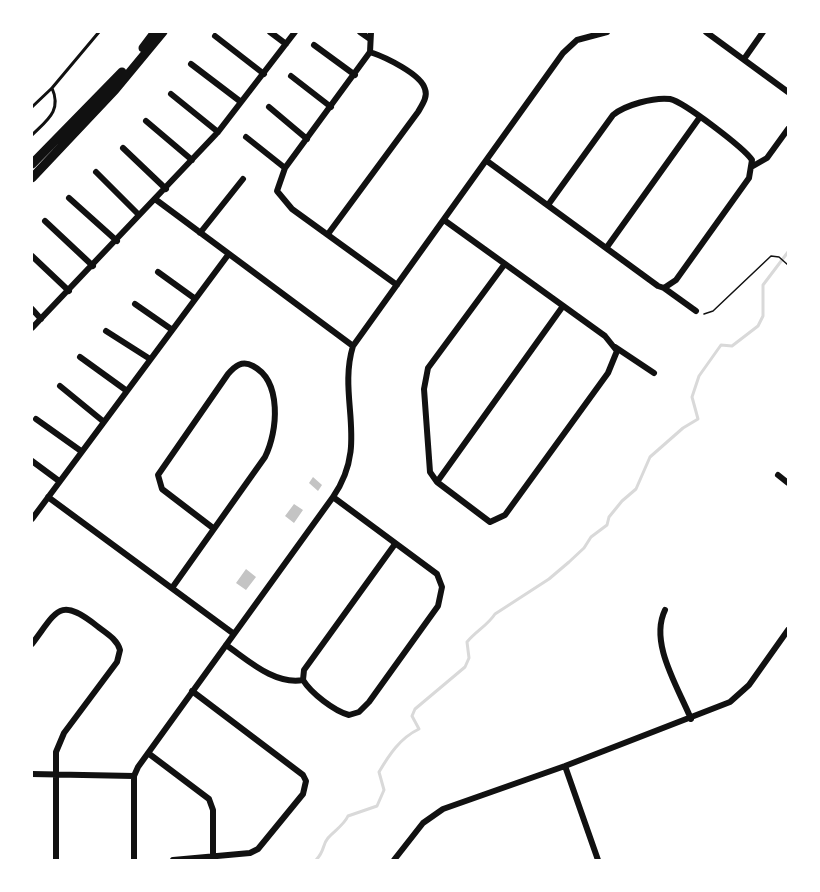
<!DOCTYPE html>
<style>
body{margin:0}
#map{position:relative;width:820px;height:892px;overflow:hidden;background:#fff;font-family:Ubuntu,sans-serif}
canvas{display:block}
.frame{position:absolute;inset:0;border:33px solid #fff;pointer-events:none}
</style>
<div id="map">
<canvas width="820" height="892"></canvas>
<div class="frame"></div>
</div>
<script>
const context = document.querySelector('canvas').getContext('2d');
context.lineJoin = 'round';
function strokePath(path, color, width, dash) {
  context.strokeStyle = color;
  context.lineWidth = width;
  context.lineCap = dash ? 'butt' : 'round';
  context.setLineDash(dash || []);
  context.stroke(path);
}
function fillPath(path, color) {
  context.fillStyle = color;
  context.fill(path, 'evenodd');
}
const stream = new Path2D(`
 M316 860C325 851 322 845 328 838 334 831 344 825 348 816L377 806 384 790 379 772C389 755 400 738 419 729L412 716 415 709 465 667 469 658 467 642C476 631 487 626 495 614L549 579 569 562 584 548 591 537 607 525 609 517 622 501 636 489 650 457 683 428 698 419 692 397 699 376 721 345 732 346 758 326 763 316V285L788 252`);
const building = new Path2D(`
 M313 477 322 485 318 491 309 483Z
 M294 504 303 510 294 523 285 516Z
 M246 569 256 577 246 590 236 583Z`);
const path = new Path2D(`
 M704 314 713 311 771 256 779 257 788 265`);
const service = new Path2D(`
 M32 107 52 88 99 32
 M32 135C47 120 62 111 52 88`);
const minor = new Path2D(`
 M270 32 286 44
 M360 32 370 39
 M706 32 788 92
 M215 36 264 74
 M314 45 355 75
 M370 52 371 32
 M744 59 763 32
 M191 64 241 102
 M291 76 331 107
 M171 94 218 132
 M269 107 307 139
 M146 121 192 160
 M246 137 285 168
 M123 148 166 189
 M487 161 658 286 664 288 676 280 749 178 752 160C744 148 684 102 670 99 654 97 625 105 613 115L548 205
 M753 166 767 158 788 129
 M96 172 139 215
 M69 198 117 241
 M155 199 353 346
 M444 220 605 336 617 351 608 373 505 515 490 522 437 482 430 472 424 389 428 368 504 265
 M45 221 93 266
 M200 233 243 179
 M328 234 418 112C422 105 428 97 425 89 421 74 385 57 370 52L285 168 277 191 292 209 397 285
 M607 247 700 117
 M32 256 69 291
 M158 272 194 298
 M664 288 696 311
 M135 304 171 329
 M32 309 41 319
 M32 328 218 132 295 32
 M106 331 150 359
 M615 347 654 373
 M80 357 127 391
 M60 386 104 422
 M36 419 81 451
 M32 461 59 481
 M778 475 788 483
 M437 482 563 306
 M48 497 234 634
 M333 497 437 574 442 587 438 606 369 702 359 712 349 715C334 711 311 693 303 680L304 670 395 544
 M32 519 228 255
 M172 588 265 457C278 431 282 381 253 366 242 360 235 366 228 374L158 475 162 489 213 528
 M665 610C649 643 678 687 691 719
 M32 644C57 611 59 596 97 626 106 633 117 639 120 650L117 662 64 733 56 752V860
 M226 645C248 660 274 685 303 680
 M148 753 209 799 213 810V857
 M565 766 598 860
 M32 774 134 776
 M134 860V776L138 767 333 497C370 444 337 399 353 346L563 53 577 40 607 32
 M173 860 250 853 258 849 303 794 306 781 303 775 192 691
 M394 860 423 823 443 809 565 766 730 702 749 685 788 630`);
const primary = new Path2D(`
 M143 48 155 32
 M32 164 122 72
 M32 178 115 90 163 32`);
strokePath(stream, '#d9d9d9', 3);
fillPath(building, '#c4c4c4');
strokePath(path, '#111', 1.5);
strokePath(service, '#111', 3);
strokePath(minor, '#111', 6);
strokePath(primary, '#111', 9);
</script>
